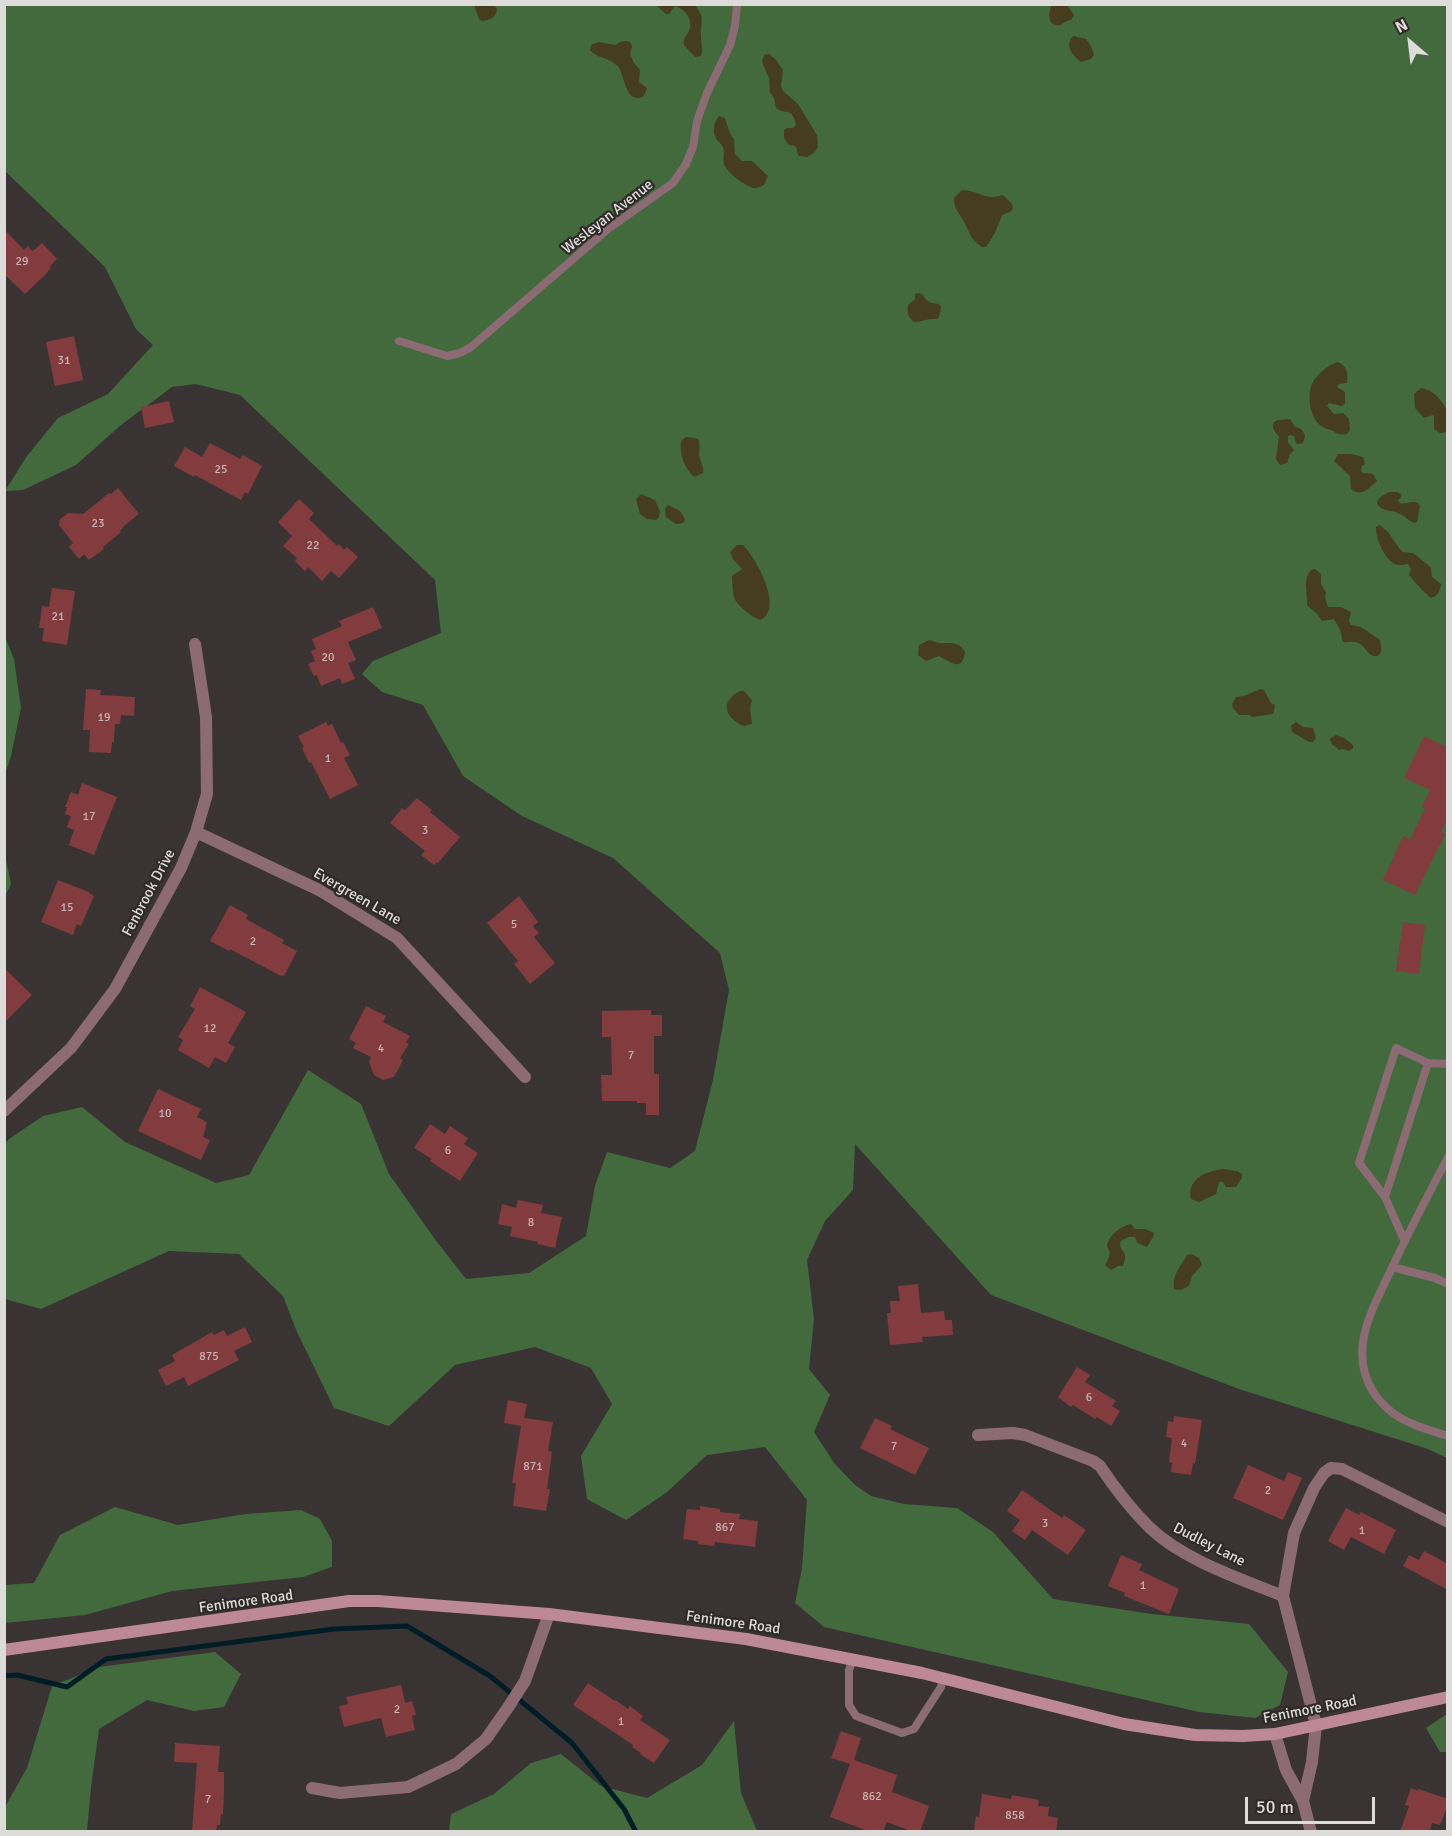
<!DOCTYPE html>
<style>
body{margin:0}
#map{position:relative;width:1452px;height:1836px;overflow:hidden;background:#393433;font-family:Signika,sans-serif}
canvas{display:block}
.frame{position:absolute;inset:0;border:6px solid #dedcdb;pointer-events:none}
.north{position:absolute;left:1380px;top:12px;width:60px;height:60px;-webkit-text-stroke:4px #2f2a29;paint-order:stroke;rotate:332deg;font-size:16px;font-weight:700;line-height:24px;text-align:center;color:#dedcdb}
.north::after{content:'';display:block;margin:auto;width:21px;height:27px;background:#dedcdb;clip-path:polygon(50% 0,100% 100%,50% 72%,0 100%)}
.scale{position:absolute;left:1245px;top:1797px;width:130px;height:27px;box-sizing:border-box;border:3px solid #dedcdb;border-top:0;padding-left:8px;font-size:18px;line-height:21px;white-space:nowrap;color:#dedcdb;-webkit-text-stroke:4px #2f2a29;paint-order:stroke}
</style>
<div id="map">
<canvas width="1452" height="1836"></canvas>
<div class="frame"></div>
<div class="north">N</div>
<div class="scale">50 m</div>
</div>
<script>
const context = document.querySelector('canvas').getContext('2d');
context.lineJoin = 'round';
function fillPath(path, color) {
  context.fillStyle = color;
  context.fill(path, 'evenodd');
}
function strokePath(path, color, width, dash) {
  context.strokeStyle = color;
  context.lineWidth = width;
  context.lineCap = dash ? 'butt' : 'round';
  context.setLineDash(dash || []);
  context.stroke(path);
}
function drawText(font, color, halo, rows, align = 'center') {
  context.font = font + ' Signika,sans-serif';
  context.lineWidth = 4.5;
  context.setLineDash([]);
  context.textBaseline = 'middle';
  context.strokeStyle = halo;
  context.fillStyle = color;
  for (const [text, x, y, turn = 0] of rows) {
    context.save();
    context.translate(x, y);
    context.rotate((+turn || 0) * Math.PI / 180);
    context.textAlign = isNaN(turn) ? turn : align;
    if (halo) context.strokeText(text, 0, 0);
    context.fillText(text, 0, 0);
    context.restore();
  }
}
const green = new Path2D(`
 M4 5H1447V1458L1428 1449 1239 1389 991 1295 855 1144 853 1190 825 1221 807 1260 814 1319 809 1369 830 1395 814 1432 834 1463 855 1485 871 1496 904 1504 957 1508 993 1532 1053 1599 1152 1614 1249 1624 1288 1672 1280 1705 1255 1718 1199 1712 824 1627 795 1603 802 1568 807 1500 765 1447 707 1455 667 1492 626 1520 587 1499 581 1456 612 1404 591 1368 535 1347 455 1365 389 1426 334 1408 297 1332 283 1296 239 1254 169 1251 41 1309 5 1299 4 1144 9 1139 43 1116 82 1107 125 1142 216 1183 249 1175 308 1070 361 1104 389 1174 434 1238 466 1279 529 1273 586 1236 595 1186 607 1152 670 1168 695 1151 713 1080 729 990 720 953 613 858 522 816 463 776 423 705 382 692 362 674 373 661 441 633 435 580 240 395 196 384 172 387 121 425 76 465 23 490 5 491 27 456 58 418 108 394 153 345 136 329 105 267 5 171Z
 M5 637 14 659 21 708 11 756 5 774Z
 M5 855 11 884 5 896H4Z
 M115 1507 178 1525 246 1514 301 1510 320 1519 332 1541V1567L303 1577 172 1591 85 1615 5 1623V1585L34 1583 60 1535Z
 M215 1652 241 1674 224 1707 194 1711 147 1700 99 1729 91 1787 87 1831H5V1807L27 1768 52 1686 99 1667Z
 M1447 1714V1752H1440L1426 1728Z
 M734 1721 741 1793 757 1831H449L451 1814 494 1794 531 1763 561 1754 601 1786 647 1798 702 1765Z`);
const sand = new Path2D(`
 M474 5H494L497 9C496 18 490 20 482 21L479 19Z
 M656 5H695C706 19 700 22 701 37 701 45 704 48 701 56L695 57 684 45C683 37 686 37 689 31 694 20 685 9 675 6L669 14H666Z
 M1051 5H1067L1074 15 1071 20C1060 22 1063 29 1051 23L1049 16Z
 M1074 36 1086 39 1091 46 1094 55 1091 59 1081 62C1073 55 1066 49 1071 38Z
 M627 41 630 42 632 46 630 54 634 63 640 70 639 82 647 88 644 96C626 106 625 77 619 68 611 57 597 59 590 50L591 45 598 42 616 45 620 42Z
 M769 54 776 60 783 70 781 86 783 91 798 104 817 135 818 147 815 152 807 157 799 156C794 147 800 146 789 145L784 138V130L787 128H793L796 125C792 106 787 116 776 108L774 98 770 92 769 78 762 62 764 55Z
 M719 116 725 118C727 124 729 134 734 139L735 154 742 161H752L768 176 764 185C760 187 758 188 754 188 745 186 727 173 724 164 723 160 724 155 724 150 722 143 718 142 716 138 712 132 714 121 719 116Z
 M962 190C981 191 984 201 1003 195L1012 204 1013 209 1010 212 1002 215 995 233 986 247H982C969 238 970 232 963 220 958 212 954 208 954 198Z
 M918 293 922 294C929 304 928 302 939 304L941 307 939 317 937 319C929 318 922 322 914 322 908 317 907 313 908 305L915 299V294Z
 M1337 362C1347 365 1348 373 1347 383L1339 384 1337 387 1345 392V403L1342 406 1329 403 1327 406 1334 414 1343 413 1349 419 1350 430 1347 434C1340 435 1339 435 1333 431 1329 429 1324 429 1320 425 1310 417 1307 396 1312 384 1316 375 1328 365 1337 362Z
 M1421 388C1432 389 1443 401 1447 411 1449 417 1448 426 1447 432L1440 433 1434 429V417L1433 415 1424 418 1415 408 1414 394Z
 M1278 420 1290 419 1295 427C1301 428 1303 430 1305 436L1303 443 1298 444 1296 443 1294 436 1291 435 1288 436V442L1294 450 1290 454 1287 463 1280 465 1276 459 1279 437C1275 431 1271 429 1274 422Z
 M686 437 695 438 699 440C700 445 699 450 699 455 700 462 704 466 703 473L694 477C685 468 679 455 681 441Z
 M1338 454H1352L1363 457 1365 464 1362 466 1361 471 1363 473 1373 474 1377 481C1369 488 1361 498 1351 489L1350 476 1334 461Z
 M1390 492H1397L1401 494V497L1398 500 1400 503C1406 505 1411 500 1418 503L1420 506 1417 522 1414 523C1409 521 1405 516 1400 514 1391 509 1384 513 1377 504 1377 497 1384 495 1390 492Z
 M641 494 655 500 660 512 659 517 656 520 647 519 640 514 636 499Z
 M668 505 680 511 685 519 683 523 676 524 666 517 665 509Z
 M1380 525 1389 533 1399 548 1403 552 1413 553 1428 565 1431 568 1432 577 1441 584C1440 591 1438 596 1431 598 1421 590 1416 583 1409 575L1411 569 1408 564C1403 565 1398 566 1393 563 1384 558 1375 536 1376 527Z
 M737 545H743C756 558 784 608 761 620 754 619 735 604 734 597 733 591 732 582 732 576L742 569 733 559 730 552Z
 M1315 569 1321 574V584L1326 592 1325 597 1328 607H1341L1351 612 1349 621 1351 625 1361 627 1380 640C1381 645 1383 651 1379 655 1369 661 1366 645 1358 643 1354 641 1348 643 1343 642L1340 630 1334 619 1322 621 1317 614 1307 605C1308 592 1302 580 1311 570Z
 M929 640C934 641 938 644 944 643 954 643 959 642 965 652 962 672 952 663 939 656L926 661 918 655 919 645Z
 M1260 689 1264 690 1271 703 1275 705 1273 714 1252 717 1250 715H1239L1233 708 1232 704 1236 697 1244 696Z
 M740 691H744L752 700 750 708 752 724 744 726C725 718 719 702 740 691Z
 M1296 722 1303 727 1313 728 1316 738 1313 742H1309L1292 732 1291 726Z
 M1336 735 1344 738 1353 745V748L1349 751 1343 749 1339 750 1332 744 1330 739Z
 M1223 1169 1237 1171 1242 1174V1178L1236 1187H1226L1223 1182H1219L1216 1194 1199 1202 1191 1199C1186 1179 1207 1171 1223 1169Z
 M1131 1224 1135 1229H1145L1154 1233 1153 1237 1147 1247 1137 1243 1135 1237C1130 1236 1124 1238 1120 1242 1120 1254 1129 1249 1123 1266H1118L1111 1270 1105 1265C1109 1258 1112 1254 1107 1246 1109 1235 1121 1226 1131 1224Z
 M1191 1254 1199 1258 1202 1265 1192 1276 1189 1286 1181 1290 1174 1289C1172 1275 1180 1267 1187 1255Z`);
const stream = new Path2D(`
 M4 1676 17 1675 67 1687 106 1659 334 1629 407 1626 490 1676 572 1743 624 1809 636 1832`);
const building = new Path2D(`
 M4 229 24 250 28 246 32 251 34 250 42 243 57 259 50 266 51 267 46 274 25 294 4 274Z
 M74 336 83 380 55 386 46 342Z
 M169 401 174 422 145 428 141 407Z
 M210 443 240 459 243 455 262 466 248 494 245 492 241 500 195 475 194 477 174 466 185 447 202 457Z
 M118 488 139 514 125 525 120 531 121 532 103 547 104 549 89 560 84 554 79 559 69 547 73 543 59 525 60 519 68 513 83 514 109 493 111 494Z
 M299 499 314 513 309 519 337 546 339 544 344 550 347 547 358 557 339 578 331 571 322 581 308 567 305 571 295 561 297 558 283 546 292 536 278 522Z
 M52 588 75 591 67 645 42 641 44 628H39L42 606 49 607Z
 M373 607 382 628 348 642 356 660 348 663 355 679 342 684 340 678 321 686 317 675 314 676 308 664 315 661 311 651 316 649 312 639 342 626 339 621Z
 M86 689 101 690 100 695 135 697 134 716 121 715 120 724H115L114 742H112L111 753 89 752 90 730H83Z
 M326 722 328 726 332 724 341 743 343 742 350 755 344 758 358 785 330 799 311 762 309 763 302 748 304 747 298 736Z
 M1424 736 1448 748V818L1441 832 1445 834 1415 895 1383 880 1403 836 1410 840 1425 808 1422 807 1430 790 1404 778Z
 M82 783 117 797 94 855 69 845 74 830 67 827 71 816 65 814 67 807H65L71 792 78 795Z
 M417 798 432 810 430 812 460 837 438 863 437 862 434 865 421 855 425 851 390 823 402 808 405 810Z
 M58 880 89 892V893L94 896 81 926 77 924 73 935 41 922Z
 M519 896 538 922 533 926 539 933 534 937 555 963 530 984 514 964 518 961 487 923Z
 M230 905 248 915 246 919 284 940 282 943 297 951 284 976 282 975 281 976 230 949 229 951 210 941Z
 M1403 922 1425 925 1419 974 1396 971Z
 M4 968 32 995 4 1023Z
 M200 987 246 1012 228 1043 235 1047 226 1063 215 1057 209 1068 178 1050 183 1040 178 1037 195 1009 190 1006Z
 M366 1006 386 1016 383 1022 410 1036 406 1042 409 1044 400 1058 403 1060 394 1077 383 1080 374 1075 369 1062 371 1057 353 1048 356 1043 349 1039Z
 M651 1010V1015H662V1036H654V1074H659V1115H646V1103H637V1101H602L601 1075H612L611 1037H602V1011Z
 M158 1089 201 1109 197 1117 207 1122 203 1137 210 1140 201 1160 138 1131Z
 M430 1124 445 1134 450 1126 468 1138 464 1144 478 1153 460 1181 430 1161 432 1159 414 1148Z
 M518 1200 543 1205 541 1213 562 1217 555 1248 537 1244 538 1242 510 1236 512 1227 498 1224 502 1204 516 1208Z
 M918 1284 921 1313 944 1311 945 1320H952L953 1335 922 1337 923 1342 890 1345 887 1313H891L890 1301H900L898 1286Z
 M245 1327 252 1342 234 1351 239 1360 188 1386 184 1377 166 1386 158 1370 175 1361 172 1355 212 1332 214 1335 224 1330 227 1336Z
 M1077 1367 1090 1375 1085 1382 1116 1401 1112 1406 1120 1411 1111 1426 1097 1417 1095 1419 1073 1405 1071 1407 1058 1397Z
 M508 1400 527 1404 524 1418 553 1422 548 1451 552 1452 547 1489H550L546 1511 513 1506 516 1483H512L521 1426 504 1423Z
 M1174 1416 1202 1420 1195 1464 1193 1463 1191 1475 1171 1472 1172 1463 1169 1462 1172 1438 1166 1437 1168 1421 1173 1422Z
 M875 1418 892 1426 890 1429 929 1448 915 1475 860 1448Z
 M1248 1465 1284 1481 1288 1472 1302 1478 1283 1520 1233 1498Z
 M1022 1490 1062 1518 1064 1515 1086 1530 1068 1555 1032 1530 1025 1540 1012 1531 1020 1520 1007 1511Z
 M700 1506 720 1509V1512L740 1514 739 1519 758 1521 755 1547 715 1542 714 1546 698 1544V1541L683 1539 687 1509 700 1510Z
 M1346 1508 1359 1515 1361 1512 1396 1530 1384 1554 1351 1537 1344 1550 1328 1541Z
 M1424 1551 1448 1564V1590L1403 1566 1409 1555 1419 1560Z
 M1121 1555 1142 1564 1139 1570 1179 1589 1169 1614 1124 1596 1125 1593 1108 1586Z
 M588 1683 615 1701 616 1700 628 1709 630 1706 643 1716 640 1720 670 1740 654 1763 640 1754 641 1753 632 1747 633 1745 573 1705Z
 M401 1685 405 1703 412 1701 416 1715 412 1716 415 1730 386 1737 381 1718 344 1727 339 1706 348 1704 346 1697Z
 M841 1731 861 1738 854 1760 897 1775 892 1792 929 1806 920 1832H913L887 1822 883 1832H871L830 1817 850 1764 831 1758Z
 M175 1743 220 1746 218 1772H224V1792L223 1814H221L220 1825H217L216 1832H192L197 1763 174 1762Z
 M1411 1788 1418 1791V1789L1448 1799V1805L1440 1825 1432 1823 1429 1832H1400L1409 1806 1405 1805Z
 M982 1794 1011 1799 1012 1795 1039 1800 1038 1806 1049 1807 1048 1816 1058 1818 1056 1832H984L974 1830 976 1816 979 1817Z`);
const lane = new Path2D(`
 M399 341 447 356 460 353 471 347 608 229 673 183 686 164 693 147 697 121 707 93 730 45 735 26 737 4
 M1448 1157C1428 1195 1408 1233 1390 1272 1372 1310 1347 1352 1374 1393 1383 1406 1397 1418 1413 1424 1424 1429 1436 1432 1448 1436
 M1385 1197 1428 1063
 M1404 1240 1385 1197 1359 1163 1396 1048 1428 1063 1448 1064
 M1392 1267 1435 1278 1448 1284
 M853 1660 849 1670V1705L856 1716 902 1733 914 1729 941 1687 943 1679`);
const street = new Path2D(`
 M196 832 319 890 397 938 525 1077
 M4 1111 71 1048 115 989 181 868 196 832 207 794 206 717 195 644
 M978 1435 1013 1433 1025 1435 1093 1461 1100 1466C1114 1487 1131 1509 1149 1527 1183 1560 1239 1578 1283 1596
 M1275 1734 1286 1770 1303 1801 1311 1832
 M312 1788 340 1793 408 1787 456 1764 486 1739 509 1706 525 1681 549 1614
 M1303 1801 1312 1762 1316 1725 1283 1596 1294 1533 1314 1488 1324 1473 1331 1468 1342 1469 1448 1522`);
const secondary = new Path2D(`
 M4 1650 349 1601H378L549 1614 746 1639 922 1673 1124 1724 1195 1735 1243 1736 1275 1734 1448 1697`);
const numberNames = [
 ["29",22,262],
 ["31",64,361],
 ["25",221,470],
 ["23",98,524],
 ["22",313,546],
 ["21",58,617],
 ["20",328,658],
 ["19",104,718],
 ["1",328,759],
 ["17",89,817],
 ["3",425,831],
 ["15",67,908],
 ["5",514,925],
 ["2",253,942],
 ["12",210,1029],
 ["4",381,1049],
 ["7",631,1056],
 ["10",165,1114],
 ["6",448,1151],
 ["8",531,1223],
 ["875",209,1357],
 ["6",1089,1398],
 ["4",1184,1444],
 ["7",894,1447],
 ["871",533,1467],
 ["2",1268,1491],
 ["3",1045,1524],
 ["867",725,1528],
 ["1",1362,1531],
 ["1",1143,1586],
 ["2",397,1710],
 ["1",621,1722],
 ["862",872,1797],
 ["7",208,1800],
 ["858",1015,1816]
];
const streetNames = [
 ["Wesleyan Avenue",608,217,-38],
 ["Fenbrook Drive",149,893,-62],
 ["Evergreen Lane",357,897,30],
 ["Dudley Lane",1209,1545,27],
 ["Fenimore Road",246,1602,-8],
 ["Fenimore Road",733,1623,8],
 ["Fenimore Road",1310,1710,-11]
];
fillPath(green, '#426a3d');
fillPath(sand, '#453d1d');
strokePath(stream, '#001d26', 5);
fillPath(building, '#823c3d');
strokePath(lane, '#8c6b74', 8);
strokePath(street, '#8c6b74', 12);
strokePath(secondary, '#bd8997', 12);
drawText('12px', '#c7b4b4', null, numberNames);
drawText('15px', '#dedcdb', '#2f2a29', streetNames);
</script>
